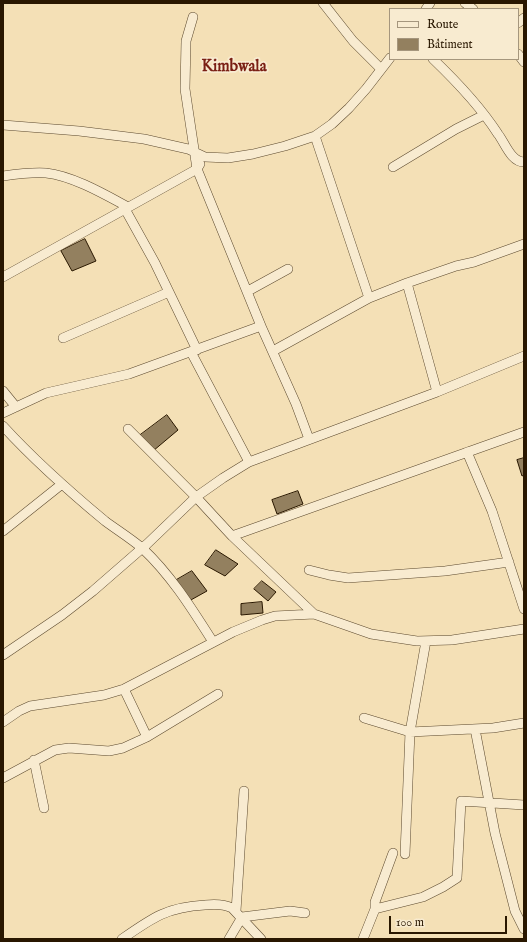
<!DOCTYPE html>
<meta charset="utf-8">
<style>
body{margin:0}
#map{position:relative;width:527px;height:942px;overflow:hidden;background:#f4e0b6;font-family:"IM FELL English",serif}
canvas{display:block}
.frame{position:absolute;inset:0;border:4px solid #291700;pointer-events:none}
.legend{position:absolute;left:389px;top:8px;width:130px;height:52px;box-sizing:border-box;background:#f8ebd0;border:1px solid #a5967d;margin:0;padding:5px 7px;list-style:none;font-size:12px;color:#291700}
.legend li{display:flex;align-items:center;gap:8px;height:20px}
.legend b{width:20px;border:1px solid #a5967d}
.scale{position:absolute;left:389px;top:916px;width:118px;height:18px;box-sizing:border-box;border:2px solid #291700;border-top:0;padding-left:5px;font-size:12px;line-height:14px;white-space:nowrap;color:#291700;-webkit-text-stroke:3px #f8ebd0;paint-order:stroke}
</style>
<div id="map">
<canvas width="527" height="942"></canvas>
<div class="frame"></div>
<ul class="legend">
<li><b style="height:5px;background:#f8ebd0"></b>Route</li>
<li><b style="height:11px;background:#93805f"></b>Bâtiment</li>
</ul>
<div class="scale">100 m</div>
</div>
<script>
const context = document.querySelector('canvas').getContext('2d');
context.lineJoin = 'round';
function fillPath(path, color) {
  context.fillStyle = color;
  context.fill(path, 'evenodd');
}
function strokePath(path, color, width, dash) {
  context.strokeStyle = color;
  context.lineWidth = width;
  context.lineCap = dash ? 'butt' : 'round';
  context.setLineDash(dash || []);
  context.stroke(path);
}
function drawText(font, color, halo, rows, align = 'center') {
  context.font = font + ' "IM FELL English",serif';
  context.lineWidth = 3.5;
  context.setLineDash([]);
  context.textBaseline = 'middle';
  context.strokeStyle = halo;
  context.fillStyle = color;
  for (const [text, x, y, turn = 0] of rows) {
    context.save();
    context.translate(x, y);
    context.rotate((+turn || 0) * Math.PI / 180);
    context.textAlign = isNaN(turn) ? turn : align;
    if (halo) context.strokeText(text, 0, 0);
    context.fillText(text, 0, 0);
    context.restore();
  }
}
const building = new Path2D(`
 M85 239 96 261 72 271 61 251Z
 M167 415 178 430 153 451 139 436Z
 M524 458V475L522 476 517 460Z
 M298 491 303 504 277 514 272 500Z
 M216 550 238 564 225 576 205 565Z
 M192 571 207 591 189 601 173 582Z
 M262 581 276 592 268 601 254 589Z
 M262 602 263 613 241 615V604Z`);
const minor = new Path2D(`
 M323 3 353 41 381 69
 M465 3 473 9
 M426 9 430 3
 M518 23 524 18
 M518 54 524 62
 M433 59C457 82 480 106 498 134 505 143 511 162 524 162
 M3 125 79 131 144 139 188 149 205 157 228 158 253 154 285 146 315 136 332 124 349 108 366 89 390 58
 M315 136 369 298
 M200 164 197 169 261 326 296 404 309 439
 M393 167 456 129 484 115
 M3 176C17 174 31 172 46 173 73 176 104 194 128 207
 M125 209 155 263 197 350
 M3 277 197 169 185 89 186 41 193 17
 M407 283 437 392
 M248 291 288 269
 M63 338 169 292
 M273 351 369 298 407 283 456 266 474 262 524 244
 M191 352 249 462
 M3 391 16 407
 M3 413 46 393 129 374 261 326
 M3 426C35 461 69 491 105 521 117 530 130 538 142 548 171 575 192 609 213 642
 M128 429 196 497 232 536 314 614
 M467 452 492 511 524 609
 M3 531 62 484
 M232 536 524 432
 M309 570 329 575 348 578 445 571 509 562
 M3 655 62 615 93 591 147 544 196 497 223 478 249 462 437 392 524 356
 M124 689 147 737
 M364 718 410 732 493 728 524 723
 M3 722 19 711 30 706 104 695 124 689 233 632 262 620 275 616 314 614 371 634 417 641 452 640 524 629
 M475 729 495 833 515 911 524 929
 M34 760 44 808
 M3 778 55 750 69 748 109 751 123 748 147 737 218 694
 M405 854 410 732 426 641
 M375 909 423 897 443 887 457 878 461 801 524 805
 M236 911 244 791
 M122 939C152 918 167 907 205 905 214 904 224 904 232 908L261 939
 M229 939 242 917 290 911 305 913
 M363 939 375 909V902L393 853`);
const districtNames = [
 ["Kimbwala",234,68]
];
fillPath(building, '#93805f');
strokePath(building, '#291700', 1);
strokePath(minor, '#5c492e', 10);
strokePath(minor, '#f8ebd0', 9);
drawText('bold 16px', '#7a1f14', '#f8ebd0', districtNames);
</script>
